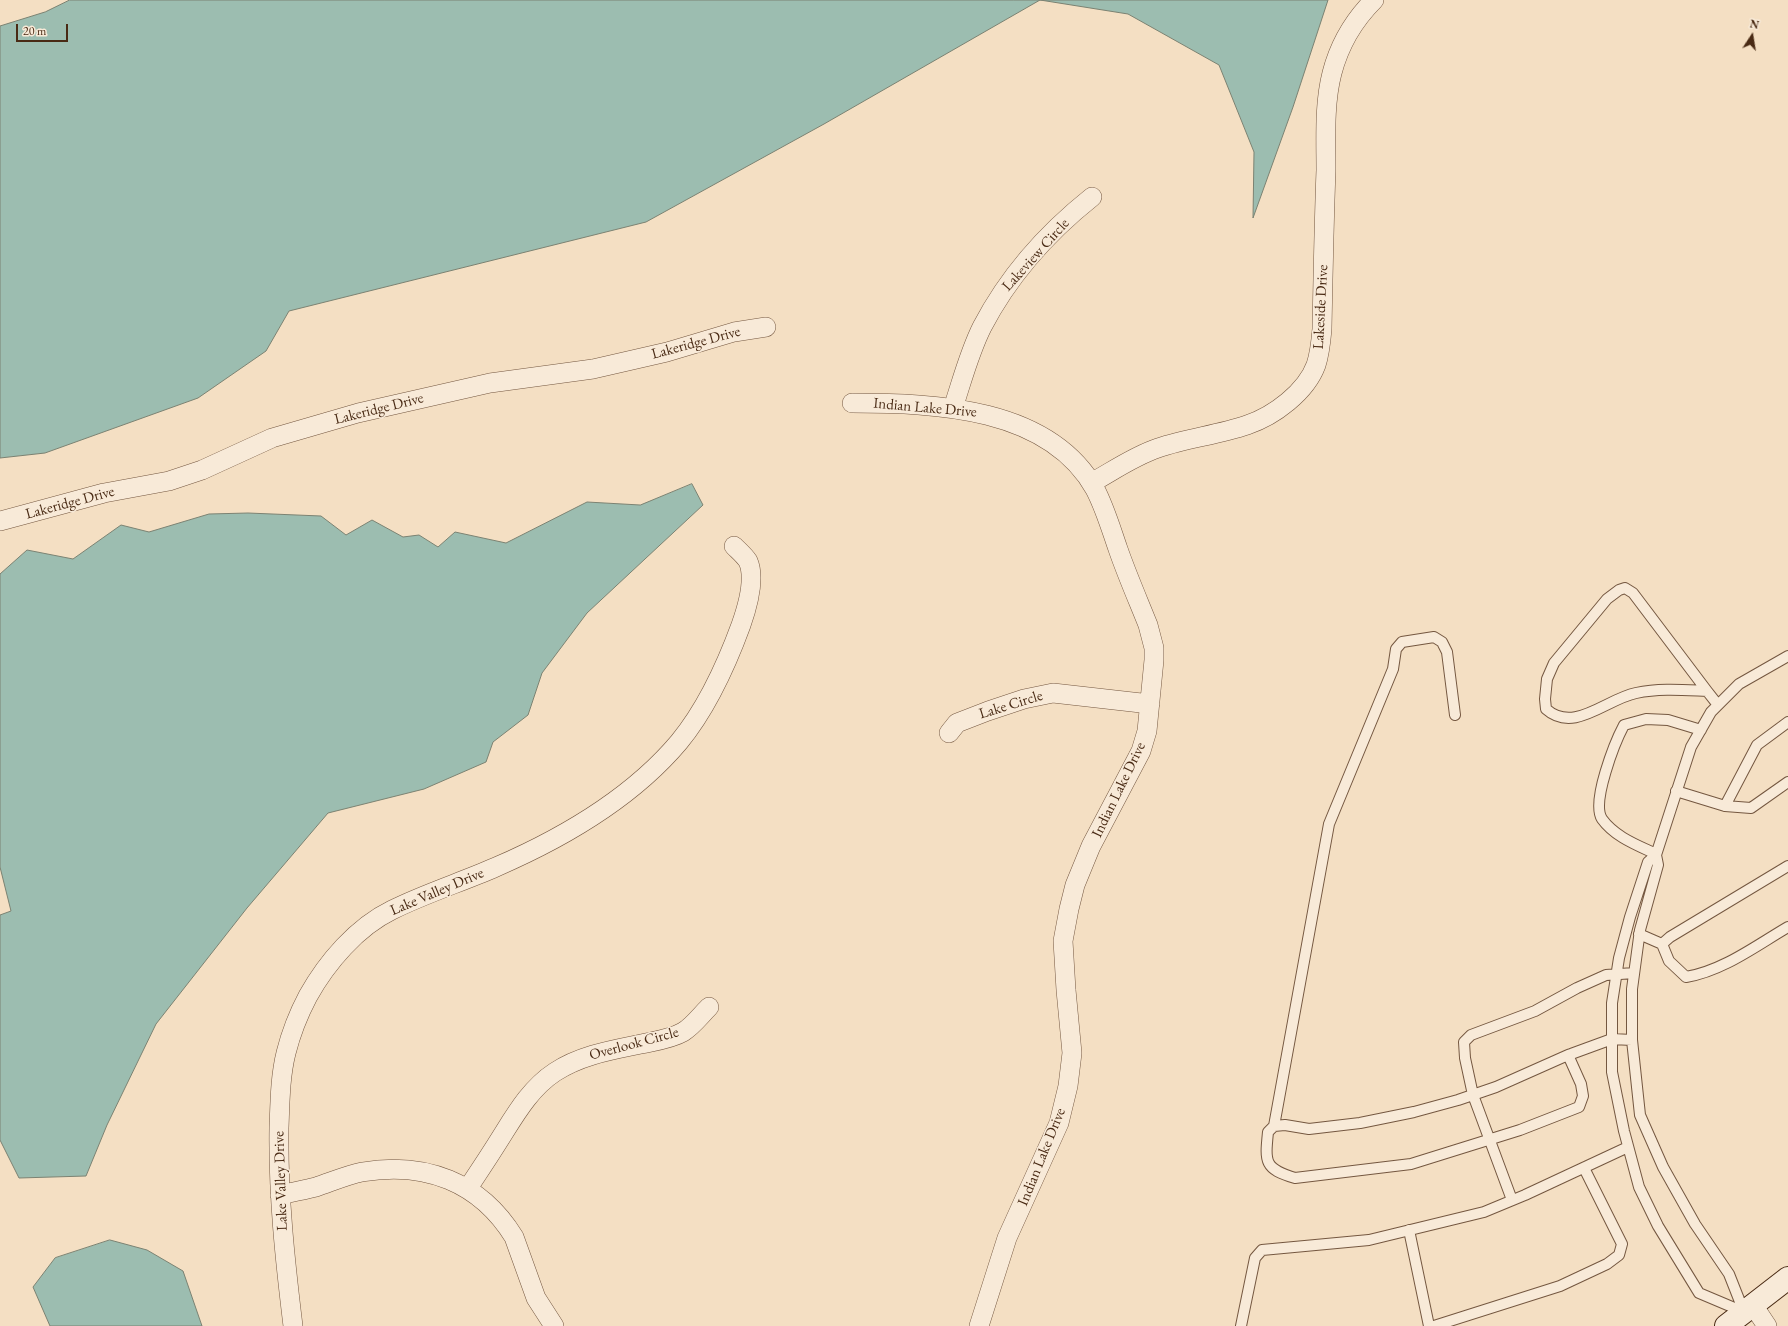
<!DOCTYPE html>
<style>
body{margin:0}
#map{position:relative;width:1788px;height:1326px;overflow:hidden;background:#f4dfc3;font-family:"EB Garamond",serif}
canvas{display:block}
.north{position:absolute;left:1732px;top:16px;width:40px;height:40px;-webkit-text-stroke:3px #f8ead8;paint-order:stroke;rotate:12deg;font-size:11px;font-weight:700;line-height:16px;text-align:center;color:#492a14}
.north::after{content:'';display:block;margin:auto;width:14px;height:18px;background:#492a14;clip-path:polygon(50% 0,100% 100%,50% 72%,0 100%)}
.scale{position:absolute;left:16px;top:24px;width:52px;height:18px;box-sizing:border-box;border:2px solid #492a14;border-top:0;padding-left:5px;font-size:12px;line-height:14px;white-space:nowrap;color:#492a14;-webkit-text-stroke:3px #f8ead8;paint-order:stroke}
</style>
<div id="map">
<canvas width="1788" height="1326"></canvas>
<div class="north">N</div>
<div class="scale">20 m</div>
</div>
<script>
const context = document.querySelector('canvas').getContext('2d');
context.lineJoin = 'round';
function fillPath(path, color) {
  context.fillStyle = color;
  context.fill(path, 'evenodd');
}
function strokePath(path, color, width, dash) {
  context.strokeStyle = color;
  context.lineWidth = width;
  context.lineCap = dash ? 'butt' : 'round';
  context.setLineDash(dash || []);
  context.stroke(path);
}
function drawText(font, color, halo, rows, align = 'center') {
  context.font = font + ' "EB Garamond",serif';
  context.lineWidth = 3;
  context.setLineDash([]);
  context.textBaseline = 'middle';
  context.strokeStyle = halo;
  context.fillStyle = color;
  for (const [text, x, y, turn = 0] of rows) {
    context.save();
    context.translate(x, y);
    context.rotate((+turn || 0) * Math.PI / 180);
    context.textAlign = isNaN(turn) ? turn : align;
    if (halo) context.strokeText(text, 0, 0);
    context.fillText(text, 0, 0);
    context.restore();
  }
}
const water = new Path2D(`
 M70 0H1328L1293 107 1253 218 1254 152 1219 65 1128 14 1040 0 824 124 646 222 289 311 266 351 198 398 45 453 0 458V26L45 12Z
 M692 484 703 505 587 613 542 673 528 715 493 742 486 762 424 789 328 813 247 908 156 1024 107 1125 86 1176 19 1178 0 1140V915L11 911 0 867V574L27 550 73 559 121 525 149 532 209 514 248 513 321 516 346 535 372 520 403 537 419 535 438 547 455 532 506 543 587 502 640 505Z
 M110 1240 147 1250 183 1271 202 1326H50L33 1287 55 1258Z`);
const service = new Path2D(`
 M1707 691C1683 690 1660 688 1636 693 1606 699 1574 734 1546 709L1545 699 1547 679 1554 663 1607 599 1619 590 1625 588 1633 593 1707 691 1718 705
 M1676 791 1725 806 1751 808 1788 782
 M1725 806 1757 745 1788 722
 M1656 854C1637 845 1615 837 1602 819 1591 802 1615 742 1624 725L1646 719 1668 720 1701 730
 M1656 855 1658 865 1640 930 1632 989V1040L1640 1115 1663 1167 1695 1224 1729 1274 1744 1312 1699 1293 1658 1226 1639 1187 1624 1131 1612 1072V1003L1619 958 1630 917 1648 862Z
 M1656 855 1691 747 1711 712 1739 684 1788 656
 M1639 934 1662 944 1669 961 1686 977C1723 971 1757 945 1788 927
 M1662 944 1670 937 1788 866
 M1568 1055 1581 1084 1583 1096 1579 1107 1520 1130 1411 1164 1295 1178C1264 1169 1265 1162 1268 1132L1274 1126 1285 1125 1309 1129 1360 1123 1414 1112 1458 1100 1496 1087 1568 1055 1571 1054 1612 1039 1632 1040
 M1274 1126 1329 824 1393 669 1396 649 1402 642 1434 637 1442 642 1447 652 1455 715
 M1512 1200 1473 1095 1465 1058 1464 1042 1471 1035 1535 1011 1577 988 1606 975 1634 973
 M1409 1230 1429 1326
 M1241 1326 1255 1258 1262 1250 1369 1240 1484 1212 1525 1195 1628 1147
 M1434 1326 1560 1286 1607 1264 1619 1255 1622 1244 1584 1168`);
const minor = new Path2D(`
 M852 403C935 403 1049 407 1095 489 1105 508 1111 529 1118 549 1127 575 1138 600 1148 625L1154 648V660L1147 731 1141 751 1091 846 1075 885 1069 909 1063 941 1066 990 1072 1053 1068 1086 1059 1123 1007 1238 979 1326
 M953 408C962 381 969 353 982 327 1008 277 1048 232 1092 197
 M1091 483C1113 471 1134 456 1158 448 1187 438 1218 435 1247 425 1274 416 1306 392 1316 365 1320 353 1321 341 1322 329 1323 276 1324 223 1326 170 1326 138 1324 104 1332 73 1339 46 1354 20 1374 0
 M0 521 104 493 169 481 202 470 272 438 358 413 490 383 593 369 667 352 734 332 766 327
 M949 733 957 723 988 711 1024 699 1053 693 1150 704
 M468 1188C478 1173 488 1158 498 1142 514 1117 529 1089 555 1072 581 1055 612 1050 641 1044 655 1041 671 1039 683 1032 693 1026 700 1016 709 1007
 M280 1195C292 1192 304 1190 316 1187 331 1182 347 1175 362 1172 425 1161 480 1182 514 1237L536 1298 554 1326
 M1753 1305 1767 1326
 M293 1326C285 1260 278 1195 279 1128 280 1103 280 1077 286 1053 291 1033 299 1013 308 996 327 962 357 927 392 910 426 893 462 882 496 867 563 838 631 799 679 742 707 708 726 666 741 625 747 608 756 579 748 561 744 555 739 551 734 546`);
const secondary = new Path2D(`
 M1726 1326 1788 1278`);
const streetNames = [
 ["Lakeview Circle",1036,255,-48],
 ["Lakeside Drive",1321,307,-87],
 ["Lakeridge Drive",696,343,-15],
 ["Indian Lake Drive",925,408,5],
 ["Lakeridge Drive",379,409,-14],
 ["Lakeridge Drive",70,503,-15],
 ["Lake Circle",1011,705,-17],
 ["Indian Lake Drive",1119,790,-64],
 ["Lake Valley Drive",437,892,-23],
 ["Overlook Circle",634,1044,-15],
 ["Indian Lake Drive",1042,1157,-68],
 ["Lake Valley Drive",281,1181,-92]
];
fillPath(water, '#9cbdb0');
strokePath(water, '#7b8272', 1);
strokePath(service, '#745740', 12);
strokePath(minor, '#745740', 20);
strokePath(secondary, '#492a14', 24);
strokePath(service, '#f8ead8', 10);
strokePath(minor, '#f8ead8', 19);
strokePath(secondary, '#f8ead8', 22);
drawText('15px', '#492a14', '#f8ead8', streetNames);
</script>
